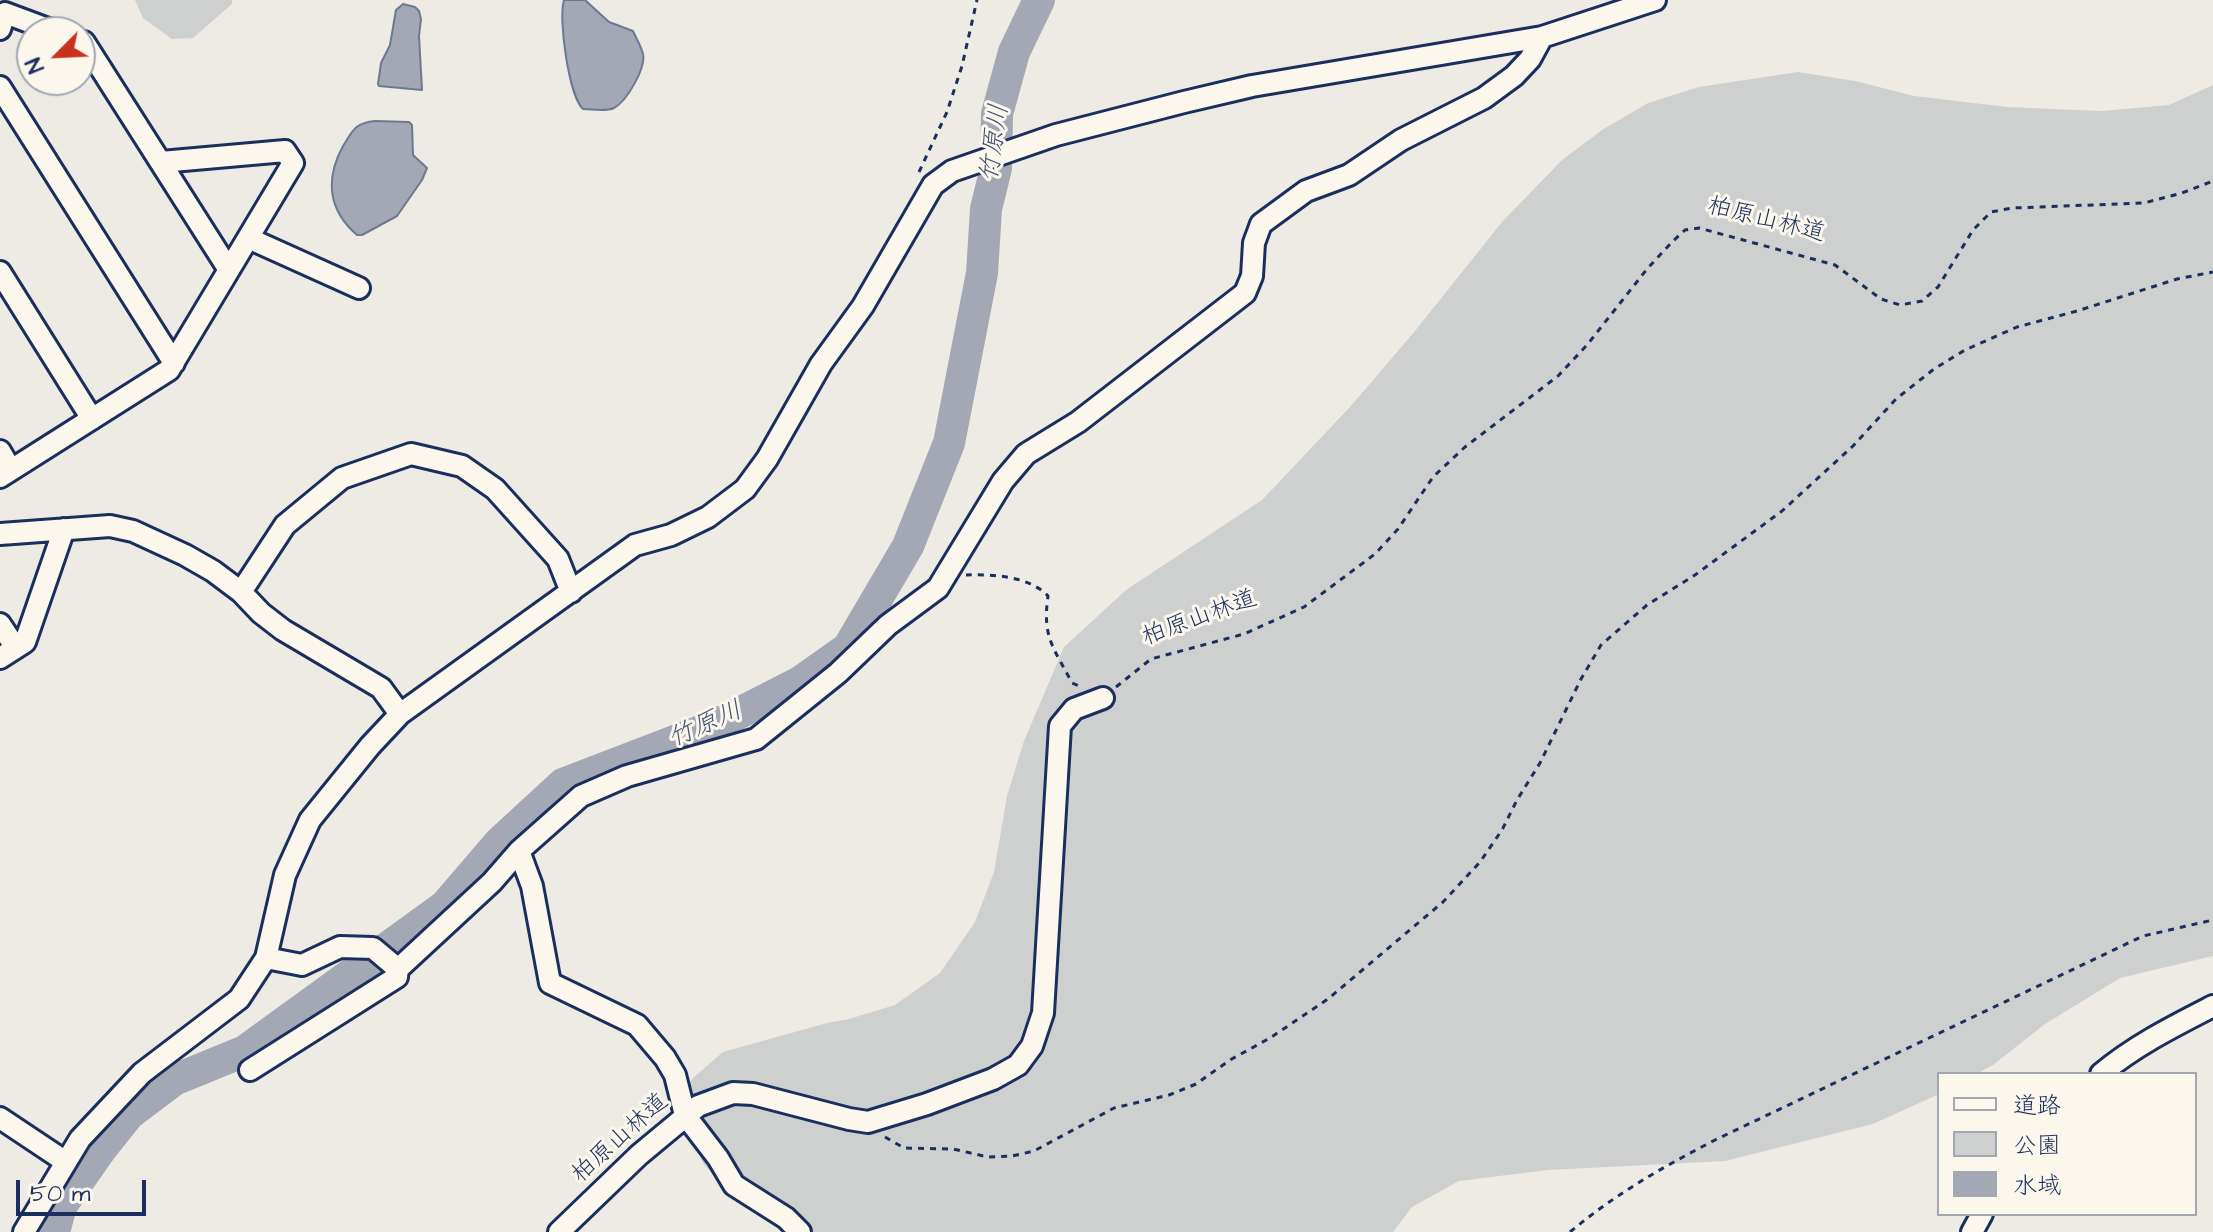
<!DOCTYPE html>
<meta charset="utf-8">
<style>
body{margin:0}
#map{position:relative;width:2213px;height:1232px;overflow:hidden;background:#eeebe4;font-family:"Architects Daughter","Klee One",sans-serif}
canvas{display:block}
.legend{position:absolute;left:1937px;top:1072px;width:260px;height:144px;box-sizing:border-box;background:#fbf7ec;border:2px solid #a1a7b3;margin:0;padding:10px 14px;list-style:none;font-size:24px;color:#1b2f5e}
.legend li{display:flex;align-items:center;gap:16px;height:40px}
.legend b{width:40px;border:2px solid #a1a7b3}
.north{position:absolute;left:16px;top:16px;width:80px;height:80px;box-sizing:border-box;background:#fbf7ec;border:2px solid #a1a7b3;border-radius:50%;rotate:246deg;font-size:22px;font-weight:700;line-height:32px;text-align:center;color:#1b2f5e}
.north::after{content:'';display:block;margin:auto;width:28px;height:36px;background:#c8321e;clip-path:polygon(50% 0,100% 100%,50% 72%,0 100%)}
.scale{position:absolute;left:16px;top:1180px;width:130px;height:36px;box-sizing:border-box;border:4px solid #1b2f5e;border-top:0;padding-left:10px;font-size:24px;line-height:28px;white-space:nowrap;color:#1b2f5e;-webkit-text-stroke:6px #fbf7ec;paint-order:stroke}
</style>
<div id="map">
<canvas width="2213" height="1232"></canvas>
<ul class="legend">
<li><b style="height:10px;background:#fbf7ec"></b>道路</li>
<li><b style="height:22px;background:#cecfcf"></b>公園</li>
<li><b style="height:22px;background:#a3a8b4"></b>水域</li>
</ul>
<div class="north">N</div>
<div class="scale">50 m</div>
</div>
<script>
const context = document.querySelector('canvas').getContext('2d');
context.lineJoin = 'round';
function fillPath(path, color) {
  context.fillStyle = color;
  context.fill(path, 'evenodd');
}
function strokePath(path, color, width, dash) {
  context.strokeStyle = color;
  context.lineWidth = width;
  context.lineCap = dash ? 'butt' : 'round';
  context.setLineDash(dash || []);
  context.stroke(path);
}
function drawText(font, color, halo, rows, align = 'center') {
  context.font = font + ' "Architects Daughter","Klee One",sans-serif';
  context.lineWidth = 6;
  context.setLineDash([]);
  context.textBaseline = 'middle';
  context.strokeStyle = halo;
  context.fillStyle = color;
  for (const [text, x, y, turn = 0] of rows) {
    context.save();
    context.translate(x, y);
    context.rotate((+turn || 0) * Math.PI / 180);
    context.textAlign = isNaN(turn) ? turn : align;
    if (halo) context.strokeText(text, 0, 0);
    context.fillText(text, 0, 0);
    context.restore();
  }
}
const green = new Path2D(`
 M135 0H232V4L193 38 172 39 143 18Z
 M1798 72 1855 81 1914 96 2007 107 2102 111 2169 105 2213 85V956L2120 978 2045 1024 1993 1065 1976 1074H1939V1094L1873 1124 1725 1161 1548 1170 1459 1181 1412 1207 1393 1232H799L724 1187 702 1162 683 1094 693 1078 723 1052 827 1023 849 1019 895 1005 940 973 975 922 994 872 1007 796 1024 741 1064 647 1126 590 1262 500 1350 407 1415 331 1502 222 1562 160 1602 130 1648 103 1699 87Z`);
const water = new Path2D(`
 M564 0H585L609 22 633 31C636 38 641 46 643 54 646 68 627 101 614 108 605 112 592 109 583 109 569 96 558 19 564 0Z
 M403 4 415 7 419 11 421 19 419 36 422 90 379 86 378 84 381 63 390 45 396 10Z
 M375 121 409 122 412 125 413 155 427 168 422 180 397 216 362 235H357C328 210 325 179 343 146 353 130 355 123 375 121Z`);
const river = new Path2D(`
 M54 1232 61 1206 101 1149 129 1114 174 1080 245 1051 445 906 500 842 563 784 714 726 800 682 848 648 908 546 949 443 982 273 986 209 996 168 997 114 1014 52 1039 0`);
const path = new Path2D(`
 M919 172 947 112 962 66 977 0
 M966 575C993 574 1029 576 1048 596 1042 638 1054 648 1072 683L1079 686
 M1116 687 1151 659 1244 634 1304 607 1375 554 1398 529 1433 477 1465 447 1558 376 1587 345 1647 269 1672 242 1685 230 1699 228 1835 265 1881 299 1900 305 1922 301 1938 287 1973 230 1991 212 2012 208 2144 203 2182 193 2213 181
 M885 1137 904 1148 953 1149 988 1157 1012 1156 1034 1151 1114 1108 1169 1095 1196 1084 1230 1060 1270 1038 1328 999 1443 902 1480 862 1502 830 1517 800 1540 763 1581 679 1601 645 1647 605 1695 575 1782 511 1853 446 1896 399 1934 369 1965 350 2017 327 2077 311 2177 279 2213 272
 M1570 1232C1617 1193 1661 1168 1715 1140L2143 936 2213 920`);
const street = new Path2D(`
 M0 29 5 13 56 32
 M80 41 84 42 229 270
 M0 87 174 363
 M248 238 359 288
 M0 272 92 419
 M0 451 11 470
 M0 477 169 370 293 163 285 151 161 162
 M0 534 110 526 133 531 185 555 213 571 241 592 261 613 283 630 381 688 400 714
 M241 592 285 525 342 478 411 454 462 466 495 489 558 559 571 592
 M0 624 16 648
 M0 658 25 642 64 529
 M519 851 532 886 550 983 637 1025 665 1058 675 1075 685 1115 718 1158 734 1185 786 1218 800 1232
 M266 958 302 965 340 947 373 948 398 969
 M250 1070 397 977 398 969 492 882 519 851 581 796 627 776 756 739 838 673 888 625 938 588 1003 481 1026 454 1078 422 1245 293 1252 276 1254 243 1261 224 1306 191 1349 175 1401 140 1484 98 1514 76 1530 59 1542 37
 M2101 1074C2134 1046 2174 1026 2213 1006
 M0 1118 66 1162
 M24 1232 80 1139 142 1073 239 999 266 958 285 875 310 820 370 746 400 714 635 545 671 535 708 517 745 489 767 459 821 364 863 306 933 185 952 171 1056 135 1184 102 1252 86 1542 37 1655 0
 M559 1232 639 1155 698 1106 733 1093 753 1094 849 1119 868 1122 927 1104 993 1079 1018 1065 1032 1046 1043 1013 1060 726 1074 709 1103 698
 M1972 1232 1982 1214`);
const streetNames = [
 ["柏原山林道",1766,221,14],
 ["柏原山林道",1200,619,-20],
 ["柏原山林道",621,1139,-42]
];
const waterNames = [
 ["竹原川",996,143,-82],
 ["竹原川",706,726,-24]
];
fillPath(green, '#cecfcf');
fillPath(water, '#a3a8b4');
strokePath(water, '#6d7892', 2);
strokePath(river, '#a3a8b4', 32);
strokePath(street, '#1b2f5e', 26);
strokePath(path, '#1b2f5e', 3, [6, 6]);
strokePath(street, '#fbf7ec', 20);
drawText('24px', '#1b2f5e', '#fbf7ec', streetNames);
drawText('italic 26px', '#445378', '#fbf7ec', waterNames);
</script>
